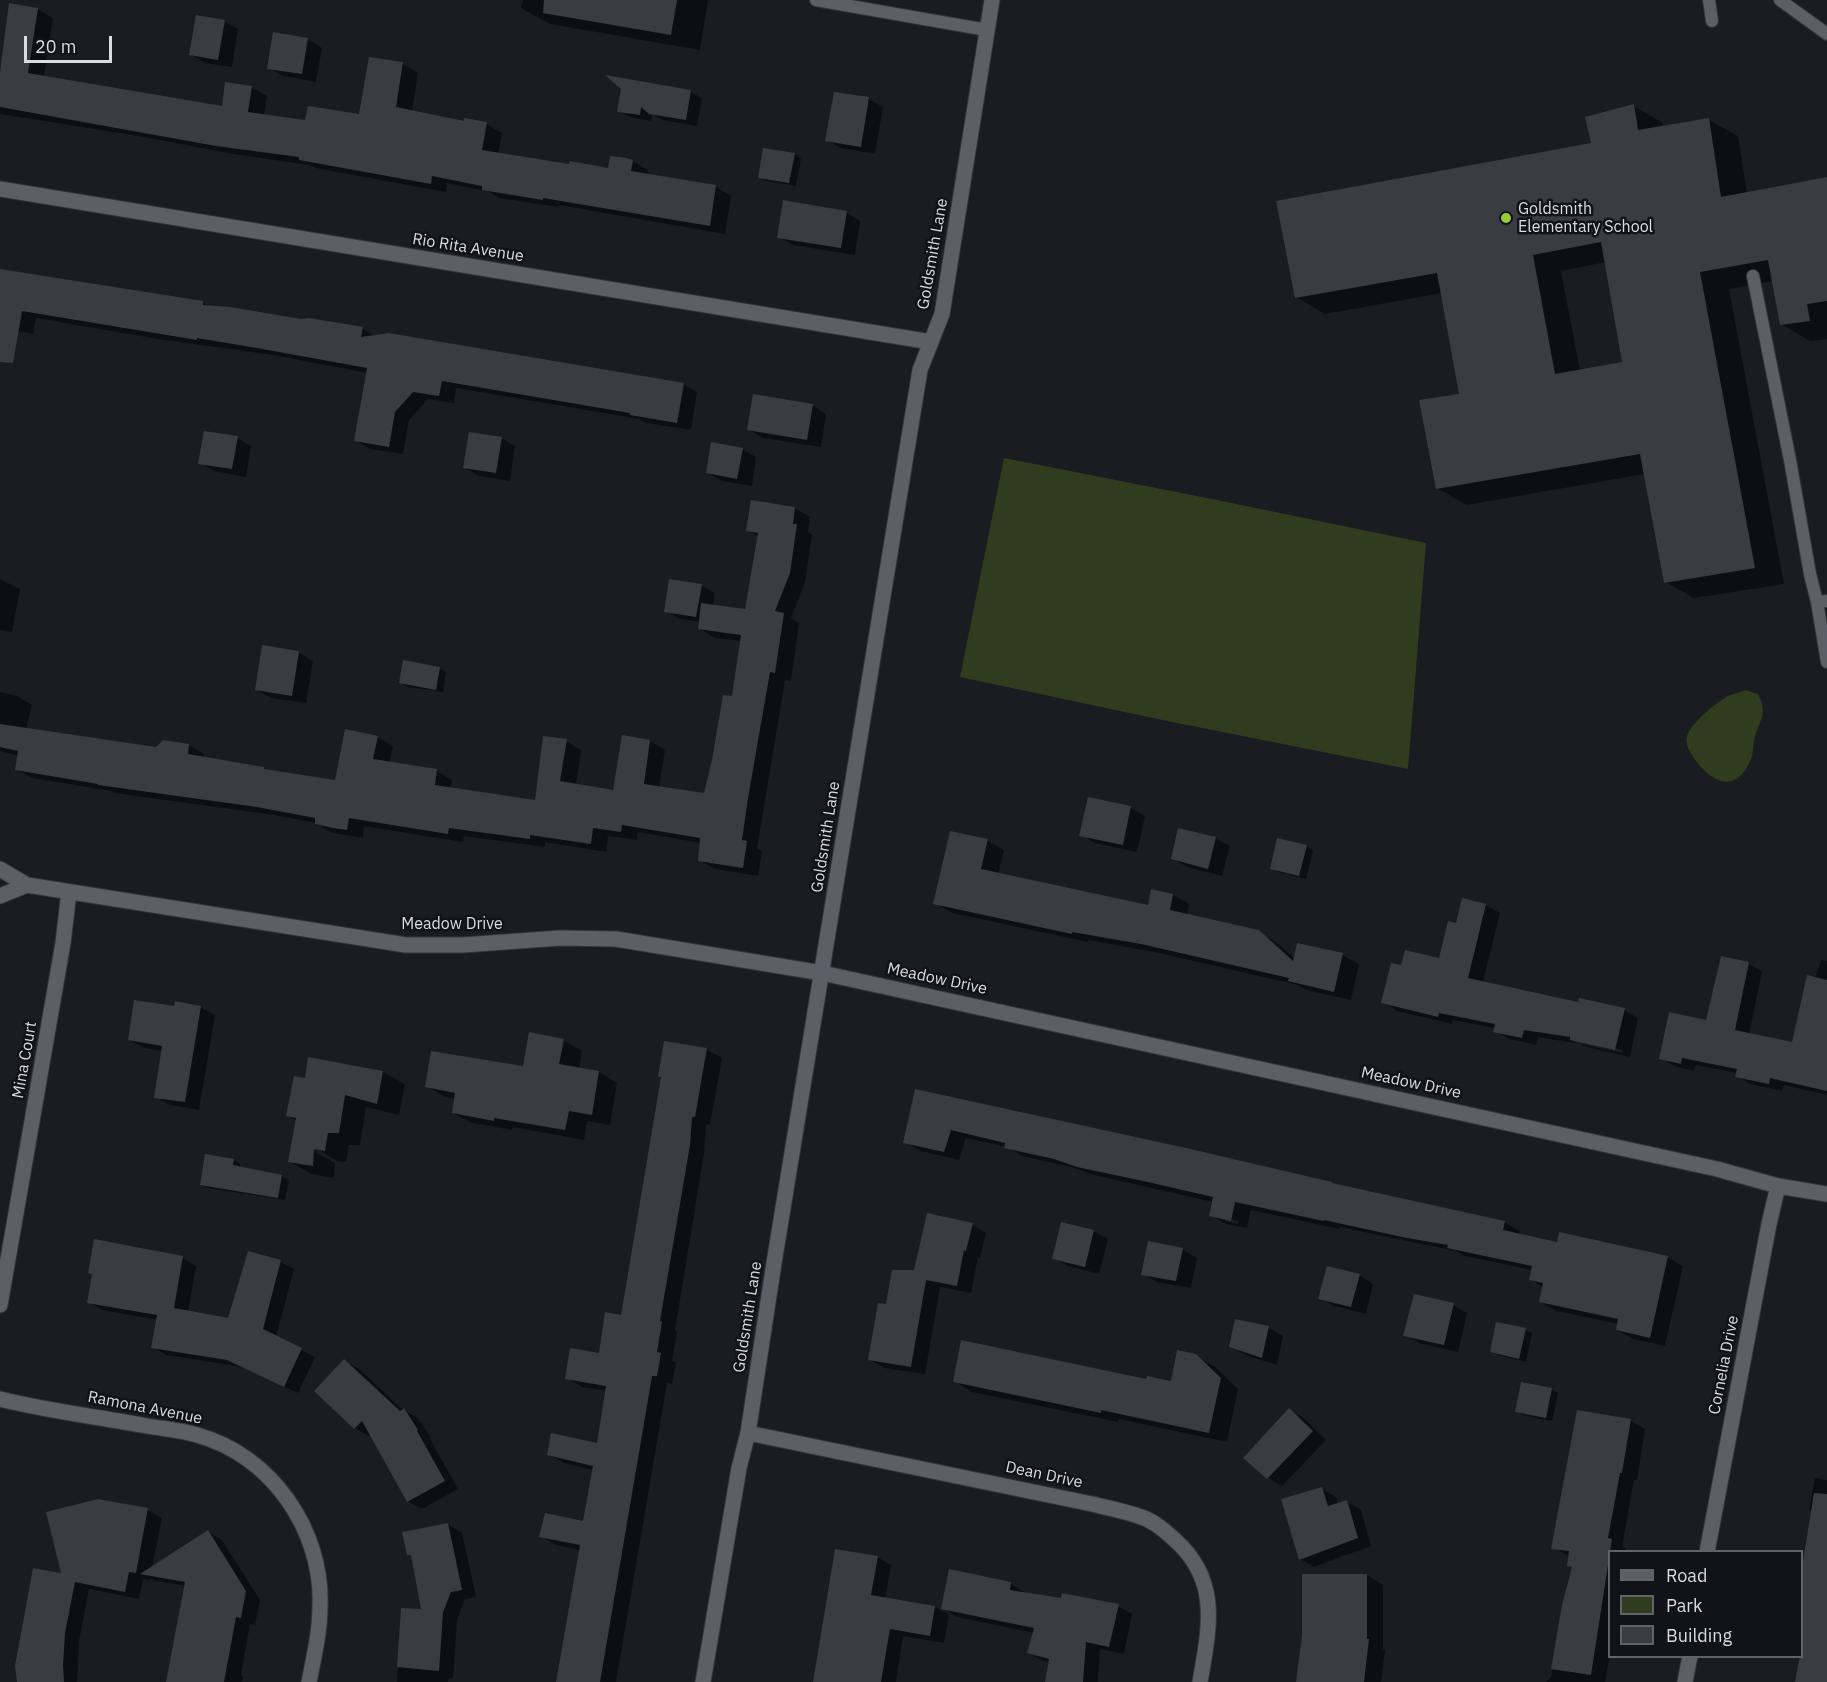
<!DOCTYPE html>
<style>
body{margin:0}
#map{position:relative;width:1827px;height:1682px;overflow:hidden;background:#1a1c21;font-family:"IBM Plex Sans",sans-serif}
canvas{display:block}
.legend{position:absolute;left:1608px;top:1550px;width:195px;height:108px;box-sizing:border-box;background:#111318;border:2px solid #626368;margin:0;padding:8px 10px;list-style:none;font-size:18px;color:#dbdce0}
.legend li{display:flex;align-items:center;gap:12px;height:30px}
.legend b{width:30px;border:2px solid #626368}
.scale{position:absolute;left:24px;top:36px;width:88px;height:27px;box-sizing:border-box;border:3px solid #dbdce0;border-top:0;padding-left:8px;font-size:18px;line-height:21px;white-space:nowrap;color:#dbdce0;-webkit-text-stroke:4px #111318;paint-order:stroke}
</style>
<div id="map">
<canvas width="1827" height="1682"></canvas>
<ul class="legend">
<li><b style="height:8px;background:#5c5f65"></b>Road</li>
<li><b style="height:16px;background:#303c1e"></b>Park</li>
<li><b style="height:16px;background:#3a3c42"></b>Building</li>
</ul>
<div class="scale">20 m</div>
</div>
<script>
const context = document.querySelector('canvas').getContext('2d');
context.lineJoin = 'round';
function fillPath(path, color) {
  context.fillStyle = color;
  context.fill(path, 'evenodd');
}
function strokePath(path, color, width, dash) {
  context.strokeStyle = color;
  context.lineWidth = width;
  context.lineCap = dash ? 'butt' : 'round';
  context.setLineDash(dash || []);
  context.stroke(path);
}
function drawText(font, color, halo, rows, align = 'center') {
  context.font = font + ' "IBM Plex Sans",sans-serif';
  context.lineWidth = 5;
  context.setLineDash([]);
  context.textBaseline = 'middle';
  context.strokeStyle = halo;
  context.fillStyle = color;
  for (const [text, x, y, turn = 0] of rows) {
    context.save();
    context.translate(x, y);
    context.rotate((+turn || 0) * Math.PI / 180);
    context.textAlign = isNaN(turn) ? turn : align;
    if (halo) context.strokeText(text, 0, 0);
    context.fillText(text, 0, 0);
    context.restore();
  }
}
const green = new Path2D(`
 M1004 458 1212 499 1426 543 1408 769 1167 721 960 677Z
 M1746 690 1758 694C1769 715 1758 721 1754 741 1753 747 1753 754 1751 759 1737 795 1711 783 1694 758 1690 752 1685 745 1687 737 1689 724 1716 703 1728 696 1734 694 1740 692 1746 690Z`);
const shadow = new Path2D(`
 M523 0H708L700 50 550 24 521 8Z
 M38 9 53 18 44 77 223 108 251 87 267 96 264 116 306 122 361 116 370 58 403 64 418 73 412 111 465 122 486 124 502 133 498 154 571 166 609 169 632 161 648 170 647 175 716 187 731 196 725 234 559 205 558 207 499 198 490 192 447 183 446 192 316 168 309 165 233 154 144 137 0 114V69L2 70Z
 M224 21 238 29 232 67 205 63 191 55Z
 M308 39 322 48 316 82 283 76 269 68Z
 M658 85 691 92 702 98 697 126 662 120 652 114 651 121 630 117 619 111Z
 M869 99 883 107 875 154 841 148 827 140Z
 M1634 106 1663 123 1664 127 1709 120 1738 136 1747 193 1827 178V339L1810 341 1781 324 1773 281 1729 289 1784 584 1694 598 1665 582 1645 474 1466 505 1437 488 1461 395 1442 293 1325 314 1296 297 1592 144ZM1606 262 1624 363 1580 371 1561 271Z
 M794 154 801 158 796 186 766 181 760 177Z
 M846 212 860 221 855 255 793 245 779 237Z
 M0 271 203 303 210 307 363 329 375 336 683 384 697 392 691 430 646 423 639 419 456 388 454 403 428 399 409 420 403 454 370 449 356 441 367 373 273 355 158 339 36 318 33 334 18 331 0 338Z
 M812 405 826 414 821 447 763 438 749 430Z
 M237 438 251 446 246 477 214 471 200 463Z
 M501 438 515 446 510 481 479 476 465 468Z
 M742 449 756 457 752 486 722 481 707 473Z
 M795 508 810 517 808 532 812 535 805 582 791 618 799 623 791 681 785 680 757 848 762 851 758 876 715 869 699 860 701 843 638 832 637 840 608 836 606 852 545 842V847L464 836 463 842 364 826 363 838 332 833 316 823 274 815 115 793 111 791 33 778 17 770 19 756 0 751V692L17 696 32 705 26 729 157 749 164 742 189 745 204 754V759L268 771 337 782 377 737 393 746 389 763 437 771 452 780 450 789 536 801 566 741 581 750 576 785 614 792 623 737 650 741 665 750 659 788 705 795 733 698 741 641 715 638 700 629V622L680 619 666 611 701 585 715 593 713 606 746 611 759 537 748 531Z
 M0 579 20 589 12 632 0 630Z
 M299 653 313 661 306 703 271 698 257 690Z
 M440 669 446 672 443 692 407 687 401 683Z
 M1089 799 1131 808 1145 816 1137 852 1095 843 1081 835Z
 M951 833 988 841 1004 850 998 875 1149 907 1153 890 1173 895 1189 904 1187 916 1258 932 1276 942 1295 959 1342 955 1359 964 1351 1000 1306 990 1298 985 1159 953 1089 940 1088 942 952 913 935 903Z
 M1215 838 1230 846 1222 876 1187 867 1172 858Z
 M1306 846 1313 850 1306 879 1278 872 1272 868Z
 M1463 900 1486 905 1500 913 1483 982 1579 1004 1624 1010 1638 1018 1630 1057 1586 1047 1580 1044 1538 1037 1536 1045 1509 1039 1495 1031V1028L1453 1020 1452 1024 1397 1011 1383 1002 1403 966 1440 960 1457 925ZM1572 1039 1623 1050 1622 1053 1576 1043Z
 M1722 957 1749 964 1762 971 1749 1035 1793 1044 1821 960 1827 961V1095L1784 1085 1782 1091 1750 1084 1737 1076V1073L1696 1065 1694 1071 1674 1066 1661 1058 1707 1022Z
 M200 1007 215 1015 199 1110 170 1105 156 1097 163 1051 144 1048 129 1040 175 1008Z
 M563 1040 582 1051 579 1069 599 1072 617 1083 610 1125 587 1121 584 1140 513 1127 512 1130 472 1123 453 1113 456 1099 445 1097 427 1086 524 1068Z
 M707 1050 722 1058 710 1125 706 1124 704 1154 675 1330 677 1332 672 1361 676 1363 672 1384 667 1383 616 1682H558L580 1550 556 1545 541 1536 584 1523 593 1470 564 1463 549 1454 598 1445 607 1391 582 1387 567 1378 600 1355 622 1316Z
 M310 1059 383 1072 405 1084 399 1115 366 1107 360 1145H349L346 1162 337 1161 314 1147V1151L335 1163 334 1178 311 1174 289 1161 297 1121 288 1116 306 1080Z
 M917 1090 1504 1222 1520 1231 1519 1235 1559 1243 1667 1257 1683 1266 1665 1346 1633 1339 1617 1330 1619 1324 1556 1311 1540 1302 1543 1287 1531 1280 1533 1270 1464 1256 1456 1251 1340 1227 1339 1229 1251 1210 1247 1228 1226 1224 1211 1215 1213 1202 1094 1175 1071 1167 1022 1156 1007 1147 966 1138 959 1160 921 1151 905 1142ZM1225 1218 1239 1221 1238 1224 1225 1221Z
 M234 1160 240 1164V1168L282 1176 289 1180 285 1200 208 1188 201 1185Z
 M972 1225 986 1233 980 1258 978 1257 971 1293 940 1287 925 1374 884 1368 870 1360 887 1306 916 1271Z
 M1094 1231 1108 1239 1099 1274 1068 1266 1054 1258Z
 M95 1241 183 1258 196 1266 188 1312 230 1320 249 1253 281 1262 294 1269 276 1337 315 1357 298 1393 242 1367 166 1355 153 1347 158 1320 102 1310 89 1302 93 1275Z
 M1182 1249 1197 1258 1191 1288 1157 1282 1143 1274Z
 M1359 1275 1373 1284 1366 1314 1334 1306 1320 1298Z
 M1453 1305 1467 1313 1458 1352 1419 1343 1405 1335Z
 M1237 1321 1269 1328 1283 1336 1277 1365 1245 1355 1231 1346Z
 M1525 1330 1532 1333 1526 1362 1498 1355 1491 1352Z
 M1195 1356 1214 1366 1238 1389 1227 1442 1119 1419 1118 1422 972 1392 954 1381 1147 1380 1172 1383Z
 M344 1361 359 1369 403 1410 418 1418 431 1438 430 1439 458 1489 422 1509 408 1501 371 1434 369 1436 355 1428Z
 M1551 1389 1558 1393 1552 1421 1523 1415 1516 1411Z
 M1289 1410 1304 1418 1326 1440 1282 1486 1268 1478Z
 M1578 1411 1631 1421 1645 1429 1637 1480H1634L1622 1547 1626 1548 1625 1552H1610V1655L1605 1682H1546L1551 1677 1573 1568 1568 1566 1570 1556 1553 1548Z
 M1815 1478 1827 1480V1682H1797L1805 1635 1802 1634V1565H1803L1813 1512 1809 1510Z
 M1322 1489 1336 1497 1338 1504 1347 1502 1361 1510 1371 1546 1314 1567 1300 1559Z
 M148 1510 162 1518 152 1568 208 1532 222 1540 260 1600 255 1625 250 1624 241 1675 243 1677 242 1682H169L186 1586 155 1581 150 1578V1580L143 1579 139 1599 89 1589 79 1641 77 1682H18L63 1575Z
 M448 1524 462 1533 476 1597 465 1599 457 1620 453 1678 448 1679V1682H397L402 1610 423 1611 413 1557 408 1554Z
 M877 1557 891 1565 885 1599 935 1607 949 1615 944 1643 903 1636 896 1682H815Z
 M950 1571 1011 1584 1025 1592V1594L1118 1606 1132 1614 1124 1654 1100 1649 1098 1682H1046L1050 1662 1043 1661 1029 1653 1034 1633 957 1617 943 1608Z
 M1367 1575 1383 1585V1649L1385 1650 1381 1682H1297Z`);
const building = new Path2D(`
 M544 0H677L671 35 543 13Z
 M9 3 38 8 28 73 222 106 225 82 252 86 248 112 305 120 308 106 359 114 369 57 403 62 396 107 464 121V118L487 122 482 150 569 164 570 161 608 168 610 156 621 157 633 160 631 171 716 185 710 226 543 198V200L482 190V186L432 176 431 184 299 160V157L216 146 0 107V72Z
 M196 15 225 20 218 60 189 55Z
 M273 32 308 38 302 74 267 69Z
 M605 75 691 90 686 120 649 114 641 107 640 115 617 112 621 89Z
 M834 92 869 97 861 147 825 141Z
 M1634 104 1638 130 1709 118 1721 197 1827 177V301L1807 304 1810 321 1780 325 1768 260 1700 272 1755 568 1664 583 1640 454 1436 489 1419 400 1459 394 1437 273 1295 298 1276 201 1591 143 1585 117ZM1601 242 1622 362 1555 374 1533 255Z
 M763 148 795 153 789 183 758 178Z
 M783 200 847 211 841 248 777 238Z
 M0 269 178 297 203 301V305L230 307 301 319 309 318 363 327 361 337 389 333 684 383 677 423 630 415V413L442 381 439 396 413 392 395 412 389 447 354 441 367 368 257 348 197 338V340L22 311 13 363 0 362Z
 M753 394 813 404 807 440 747 430Z
 M204 431 238 436 232 469 198 464Z
 M469 432 502 437 496 473 463 468Z
 M711 442 743 448 737 479 706 473Z
 M751 500 795 507 793 524H797L790 573 775 611 784 613 775 673 770 672 748 798 742 840 747 841 743 868 698 861 700 838 622 825 621 832 593 828 591 844 530 835V839L449 828 448 834 349 818 347 830 333 828 315 824V818L257 807 98 785V784L15 770 18 751 0 747V724L156 747 163 740 189 744 188 754 264 767V769L335 780 345 729 378 736 373 759 437 769 435 785 535 800 543 736 567 739 560 781 613 790 622 735 650 740 644 784 704 793 712 760 723 695 732 696 741 635 698 629 701 603 745 609 758 533 746 531Z
 M669 579 702 584 696 617 664 612Z
 M262 645 299 651 292 696 255 690Z
 M403 660 440 667 436 690 399 683Z
 M1088 797 1131 806 1123 845 1079 836Z
 M1178 828 1216 837 1208 869 1171 859Z
 M950 831 988 839 981 869 1148 905 1151 889 1173 894 1170 910 1259 930 1293 961 1297 943 1343 953 1334 992 1288 981 1289 978 1141 944 1072 932V934L933 904Z
 M1277 838 1307 845 1299 876 1270 869Z
 M1462 898 1486 904 1468 978 1578 1002 1579 998 1625 1008 1615 1050 1570 1040V1037L1524 1030 1522 1038 1493 1032 1495 1024 1439 1013 1438 1017 1381 1003 1391 963 1401 965 1405 950 1439 958 1448 921 1456 923Z
 M1721 956 1749 962 1735 1030 1792 1042 1807 975 1827 980V1091L1770 1078 1769 1084 1735 1077 1737 1069 1682 1058 1681 1064 1659 1059 1669 1012 1706 1020Z
 M134 1000 174 1006 175 1001 201 1006 185 1102 154 1098 162 1046 128 1040Z
 M529 1032 564 1039 559 1064 599 1071 592 1115 569 1111 565 1130 494 1118V1121L452 1113 455 1093 425 1087 431 1051 523 1066Z
 M664 1041 707 1048 695 1117H692L690 1145 660 1321 662 1322 657 1352 661 1353 657 1376H652L600 1682H556L580 1545 539 1537 545 1513 583 1521 593 1466 547 1455 551 1433 597 1443 606 1386 565 1379 570 1348 599 1353 605 1312 621 1315 661 1077H658Z
 M308 1057 383 1071 377 1104 345 1095 339 1133H328L325 1151 314 1149 313 1166 288 1162 296 1118 286 1116 294 1076 305 1078Z
 M915 1089 1186 1148 1332 1182V1183L1505 1221 1503 1230 1557 1242 1559 1232 1668 1256 1650 1338 1616 1330 1618 1319 1539 1302 1543 1283 1529 1280 1532 1266 1447 1248 1448 1245 1407 1238 1324 1220V1221L1235 1202 1231 1221 1209 1216 1213 1197 1148 1182 1077 1167 1054 1159 1004 1148 1005 1143 951 1130 944 1152 903 1143Z
 M205 1154 234 1159 233 1165 282 1175 278 1198 200 1185Z
 M927 1213 973 1223 966 1251 964 1250 957 1286 926 1280 911 1367 868 1360 878 1303 886 1304 892 1270H914Z
 M1061 1222 1094 1230 1085 1267 1052 1259Z
 M94 1239 183 1256 174 1308 228 1318 248 1251 281 1260 263 1329 302 1348 284 1387 227 1360 151 1348 157 1315 87 1303 92 1274 88 1273Z
 M1148 1241 1183 1248 1176 1281 1141 1275Z
 M1327 1266 1360 1274 1351 1307 1318 1299Z
 M1414 1294 1454 1303 1444 1345 1403 1336Z
 M1235 1319 1269 1326 1262 1358 1229 1347Z
 M1496 1322 1526 1328 1519 1359 1490 1352Z
 M961 1340 1146 1379 1147 1376 1171 1381 1177 1350 1196 1354 1221 1378 1209 1433 1101 1410V1413L953 1382Z
 M344 1359 400 1411 404 1408 418 1430 417 1431 445 1481 407 1502 362 1421 354 1429 314 1391Z
 M1521 1382 1552 1388 1546 1418 1515 1412Z
 M1289 1408 1313 1431 1267 1479 1243 1458Z
 M1577 1410 1631 1419 1622 1473H1620L1608 1538 1612 1539 1591 1675 1551 1669 1562 1605 1572 1567 1567 1566 1569 1551 1551 1549Z
 M1322 1487 1328 1506 1347 1500 1358 1538 1299 1560 1281 1499Z
 M1814 1493 1827 1494V1682H1795L1800 1656H1802V1567Z
 M98 1499 148 1508 136 1573 129 1572 125 1592 75 1582 65 1633 63 1665 64 1682H17L15 1666 33 1568 61 1573 46 1512Z
 M448 1523 462 1590 451 1592 443 1612 439 1671 397 1667 401 1608 421 1609 411 1555H407L402 1532Z
 M208 1530 246 1591 241 1618 236 1617 224 1682H166L185 1582 140 1574Z
 M835 1549 878 1556 871 1595 935 1606 930 1636 890 1629 881 1682H813Z
 M949 1569 1011 1582 1010 1590 1061 1598 1062 1593 1119 1604 1109 1647 1086 1642 1083 1682H1045L1049 1659 1027 1653 1034 1628 941 1609Z
 M1302 1574H1367V1639H1369L1364 1682H1296L1302 1635Z`);
const service = new Path2D(`
 M816 0 987 30
 M1709 0 1712 21
 M1780 0 1827 34
 M1753 276 1790 460 1810 574 1817 602
 M1827 601 1817 602 1827 662`);
const minor = new Path2D(`
 M0 189 931 342
 M0 869 27 885 406 945H463L560 938 616 939 822 973 1717 1169 1778 1186 1827 1194
 M0 896 27 885
 M0 1305 63 943 69 892
 M0 1399C48 1411 99 1417 147 1426 164 1429 181 1430 197 1435 271 1455 323 1530 320 1606 320 1631 314 1657 309 1682
 M748 1433 1092 1504C1108 1508 1125 1511 1141 1517 1154 1521 1165 1531 1175 1540 1221 1581 1209 1629 1200 1682
 M1707 1552 1769 1224 1778 1186
 M1685 1682 1690 1656`);
const tertiary = new Path2D(`
 M703 1682 739 1468 748 1433 774 1263 920 370 942 314 992 0`);
const markers = [
 [1506,218,6,"#99cb36"]
];
const poiNames = [
 ["Goldsmith",1518,209],
 ["Elementary School",1518,227]
];
const streetNames = [
 ["Rio Rita Avenue",468,248,9],
 ["Goldsmith Lane",933,254,-80],
 ["Goldsmith Lane",826,837,-81],
 ["Meadow Drive",452,924],
 ["Meadow Drive",937,979,12],
 ["Mina Court",25,1060,-80],
 ["Meadow Drive",1411,1083,12],
 ["Goldsmith Lane",748,1317,-81],
 ["Cornelia Drive",1724,1365,-79],
 ["Ramona Avenue",145,1408,11],
 ["Dean Drive",1044,1475,12]
];
fillPath(green, '#303c1e');
fillPath(shadow, '#0007');
fillPath(building, '#3a3c42');
strokePath(service, '#35363a', 14);
strokePath(minor, '#35363a', 17);
strokePath(tertiary, '#35363a', 17);
strokePath(service, '#5c5f65', 12);
strokePath(minor, '#5c5f65', 15);
strokePath(tertiary, '#5c5f65', 15);
for (const [x, y, r, color] of markers) {
  const dot = new Path2D();
  dot.arc(x, y, r, 0, 2 * Math.PI);
  context.fillStyle = color;
  context.fill(dot);
  strokePath(dot, '#111318', 2);
}
drawText('16px', '#dbdce0', '#111318', poiNames, 'left');
drawText('16px', '#dbdce0', '#111318', streetNames);
</script>
